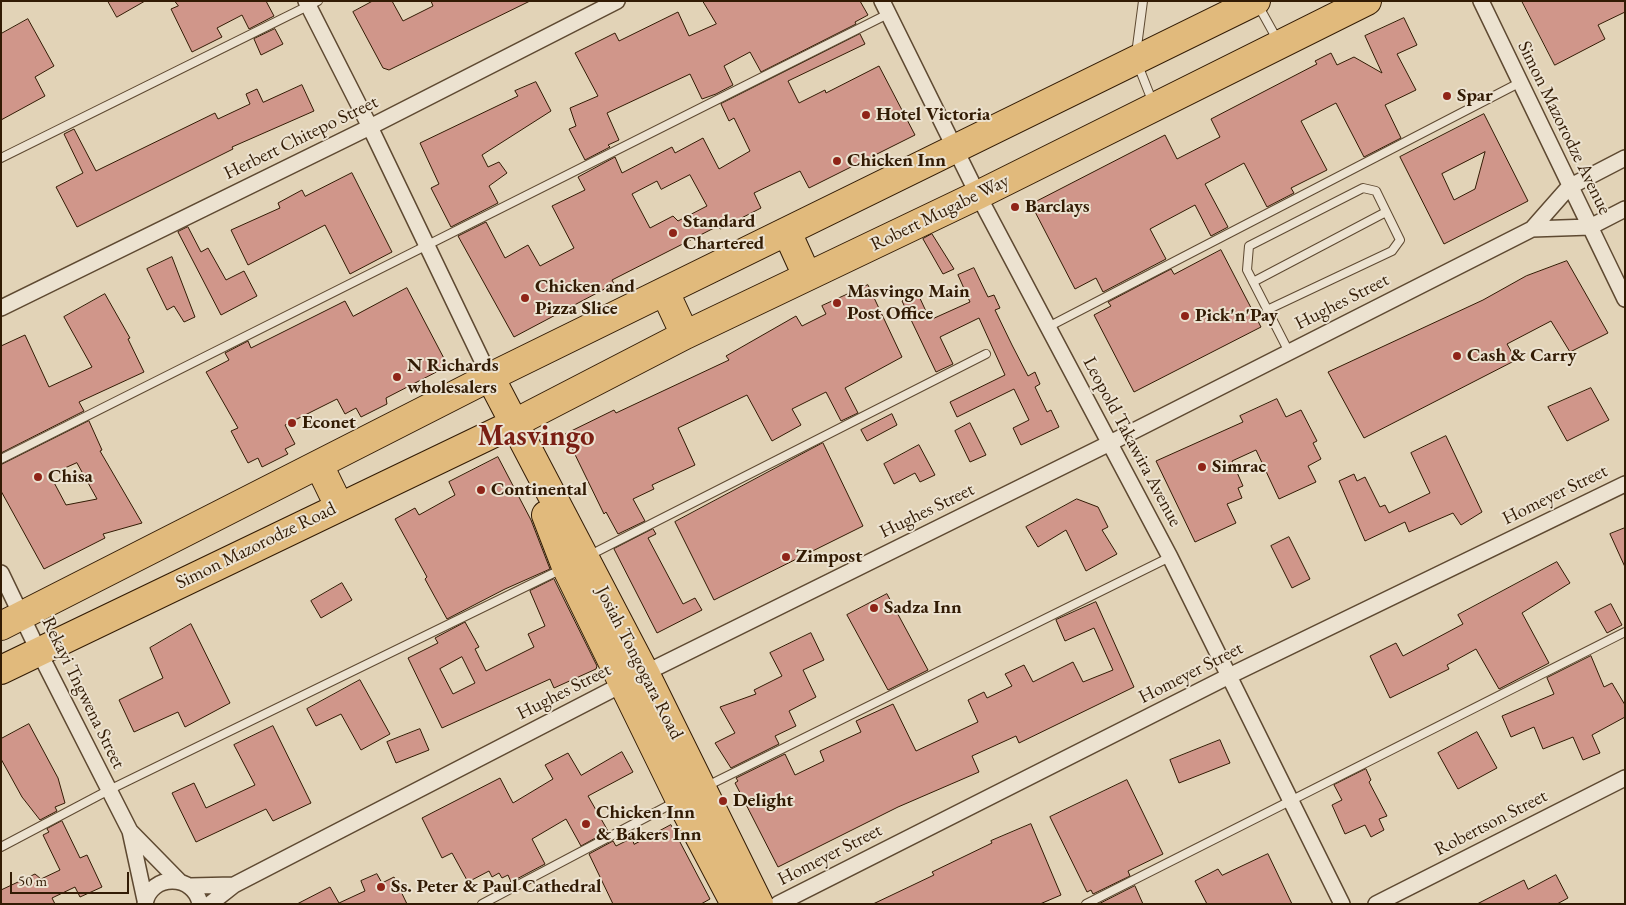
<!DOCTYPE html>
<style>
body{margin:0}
#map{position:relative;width:1626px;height:905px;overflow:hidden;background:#e2d3b7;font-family:"EB Garamond",serif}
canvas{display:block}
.frame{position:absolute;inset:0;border:2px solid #321b04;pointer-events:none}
.scale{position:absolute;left:10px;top:872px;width:119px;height:22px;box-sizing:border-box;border:2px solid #321b04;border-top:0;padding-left:6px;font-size:15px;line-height:18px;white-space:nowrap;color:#321b04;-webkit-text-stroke:4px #ece2d0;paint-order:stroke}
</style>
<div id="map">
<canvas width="1626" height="905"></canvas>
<div class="frame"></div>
<div class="scale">50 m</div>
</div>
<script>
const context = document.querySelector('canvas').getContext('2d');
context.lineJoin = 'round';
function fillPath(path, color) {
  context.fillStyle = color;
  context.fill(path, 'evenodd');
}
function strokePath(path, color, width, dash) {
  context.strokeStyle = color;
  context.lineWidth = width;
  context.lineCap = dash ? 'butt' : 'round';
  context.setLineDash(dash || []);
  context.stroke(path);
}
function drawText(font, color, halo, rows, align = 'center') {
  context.font = font + ' "EB Garamond",serif';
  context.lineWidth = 4;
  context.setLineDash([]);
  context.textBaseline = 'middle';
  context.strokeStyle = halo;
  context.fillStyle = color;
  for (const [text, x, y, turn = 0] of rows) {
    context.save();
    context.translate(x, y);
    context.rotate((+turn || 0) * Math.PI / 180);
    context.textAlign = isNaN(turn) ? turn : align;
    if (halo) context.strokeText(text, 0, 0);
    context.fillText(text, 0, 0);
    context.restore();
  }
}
const building = new Path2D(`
 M108 1H145L117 17Z
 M175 1H266L274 16 249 29 242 15 217 28 222 37 192 52 171 9 178 6Z
 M373 1H392L403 21 433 6 431 1H530L389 70 383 68 353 12Z
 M703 1H860L868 15 855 22 856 24 761 72 750 52 724 66 733 85 716 94 702 99 690 74 607 113 619 140 608 145 610 147 585 160 569 129 576 126 570 108 598 96 575 53 615 33 619 41 678 12 689 36 716 24Z
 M1522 1H1625V12L1598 25 1605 39 1555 65Z
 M1404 18 1417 45 1397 54 1416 90 1385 105 1401 138 1364 157 1336 103 1301 121 1327 170 1291 188 1294 193 1267 207 1244 163 1205 184 1228 227 1211 236 1195 205 1150 229 1166 259 1103 292 1096 278 1075 289 1031 204 1165 135 1177 159 1220 137 1211 119 1317 64 1315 61 1331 53 1337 65 1354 57 1382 73 1365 36Z
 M28 19 54 66 35 77 45 96 1 120V34Z
 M275 29 283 44 261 55 254 39Z
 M860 34 865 44 788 81 799 103 825 90 826 93 879 66 915 135 809 188 800 171 754 193 761 208 720 229 718 226 612 280 614 284 514 337 458 236 486 222 505 258 528 245 540 266 574 248 552 206 585 190 578 177 615 157 622 173 672 147 675 153 703 138 719 169 750 151 734 118 729 121 721 104ZM690 175 707 206 678 221 673 216 650 228 632 194 657 181 661 189Z
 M536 82 551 111 482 155 488 167 499 162 507 173 489 186 498 203 451 227 431 188 439 184 420 143 518 96 515 91Z
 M302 85 314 111 232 147 233 149 77 227 56 187 83 173 64 134 74 129 96 171 215 113 218 119 250 104 246 94 257 89 263 102Z
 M1484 114 1528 201 1444 244 1400 157ZM1485 152 1475 189 1454 200 1442 174Z
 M352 173 392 252 350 274 325 225 248 265 231 230 280 208 278 203 302 190 305 196Z
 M188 227 201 252 208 248 226 280 244 271 257 296 221 315 178 232Z
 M932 234 954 269 943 274 923 239Z
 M1221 250 1261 327 1134 392 1094 315 1111 306 1108 302 1171 269 1174 274Z
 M172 257 195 317 184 322 174 306 167 310 147 269Z
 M1567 261 1608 333 1570 352 1551 321 1507 344 1516 360 1364 438 1328 372 1483 300 1526 276Z
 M974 268 988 297 994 295 1000 308 995 310 1012 345 1028 376 1035 372 1040 384 1035 387 1047 412 1051 410 1059 427 1021 445 1013 428 1029 420 1014 389 957 417 950 402 1005 375 979 318 940 337 953 364 936 372 902 301 918 294 930 320 970 302 958 275Z
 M868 285 902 357 845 388 858 413 841 421 826 392 792 409 801 425 772 441 747 395 678 428 695 465 652 485 654 489 633 499 645 521 618 534 606 512 604 514 565 434 614 410 616 413 729 360 726 356 796 316 802 326 826 314 822 306Z
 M407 288 448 366 386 398 387 404 361 417 356 408 345 414 337 399 285 425 295 444 285 449 288 454 262 467 258 458 248 463 231 431 238 428 206 372 229 360 225 353 248 341 251 348 345 301 353 316Z
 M105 294 130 338 128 339 144 372 79 402 84 411 1 453V346L25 335 49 387 92 367 64 317Z
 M1591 388 1609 420 1567 441 1548 407Z
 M1277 399 1286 417 1301 410 1317 441 1313 443 1321 459 1308 466 1316 482 1279 499 1256 450 1232 461 1243 486 1238 488 1242 498 1227 504 1236 523 1195 542 1156 461 1243 422 1240 416Z
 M892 414 897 425 867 441 861 430Z
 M89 421 102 450 100 451 142 523 103 534 105 538 44 569 1 491V465ZM77 463 97 499 66 505 50 475Z
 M970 423 986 455 970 462 955 431Z
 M1446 436 1482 512 1461 525 1453 513 1409 532 1405 522 1365 541 1339 481 1354 474 1357 481 1365 477 1380 507 1385 505 1389 513 1430 493 1411 453Z
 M823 443 863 526 714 600 675 522Z
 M919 445 935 475 920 482 915 473 894 484 884 464Z
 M498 457 531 520 550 569 505 589 447 619 425 579 427 577 395 519 415 508 419 515 455 495 449 482Z
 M1077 499 1098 507 1108 527 1102 530 1117 554 1086 571 1066 530 1038 547 1026 527Z
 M1625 528V567L1610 534Z
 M653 529 656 534 648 538 683 604 695 598 702 610 657 633 614 549Z
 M1289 537 1310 579 1292 588 1271 546Z
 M1557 562 1570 583 1522 613 1549 663 1499 689 1476 649 1447 665 1449 669 1390 698 1370 656 1396 643 1403 656 1463 624 1458 615Z
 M554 579 597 666 596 669 554 688 550 679 442 728 408 658 438 643 435 638 465 622 479 647 475 649 486 671 534 647 528 634 545 626 530 591ZM462 657 475 683 453 694 440 669Z
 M342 583 352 600 321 618 311 601Z
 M887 594 928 670 888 690 847 615Z
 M1096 602 1134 687 1019 743 1016 736 972 756 979 772 898 807 778 867 735 783 738 781 736 778 785 754 795 775 824 761 820 751 861 732 856 721 893 704 916 751 978 722 968 700 984 692 987 698 1012 686 1005 674 1024 665 1033 682 1073 662 1083 682 1113 670 1094 628 1065 641 1056 620Z
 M1611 604 1622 625 1607 633 1595 612Z
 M191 624 230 703 185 727 178 712 134 732 119 700 163 678 150 648Z
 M811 633 824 660 803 670 816 697 789 711 796 726 775 736 779 744 731 768 715 743 735 733 720 707 756 694 754 690 782 676 770 653Z
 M1591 656 1604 687 1612 683 1625 705V717L1592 735 1600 753 1583 760 1573 737 1543 749 1534 727 1511 737 1502 716 1554 694 1547 678Z
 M360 680 390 734 361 750 341 714 316 726 307 709Z
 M29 724 58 778 65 803 55 807 57 811 40 820 22 797 1 759V739Z
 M273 726 311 803 273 821 266 809 196 842 172 793 194 783 206 808 255 785 234 745Z
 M420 729 429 750 396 763 387 742Z
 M1477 732 1497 768 1458 789 1438 753Z
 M1220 740 1230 763 1179 783 1170 760Z
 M622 752 633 772 588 796 608 831 581 846 566 819 532 839 545 864 511 882 508 875 502 878 499 873 492 877 489 871 468 882 452 853 442 858 422 818 500 778 513 803 553 779 545 765 568 753 581 775Z
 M1366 769 1371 780 1369 782 1387 816 1379 819 1384 830 1371 837 1365 825 1345 834 1332 805 1342 800 1334 785Z
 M1127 780 1163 854 1128 871 1130 876 1093 894 1091 890 1087 892 1050 817Z
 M62 821 80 858 87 855 102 887 80 897 75 887 52 898 55 904H1V890L35 874 41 879 60 870 43 835 49 832 47 829Z
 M1031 824 1061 895 1040 904H873L934 875 932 872 992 843 991 841Z
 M671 825 710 899 701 904H613L589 854 613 841 616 846 632 838 634 844Z
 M1268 854 1292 904H1207L1195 881 1218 869 1222 875Z
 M377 874 382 883 394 877 407 904H297L330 887 339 903 365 891 361 881Z
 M1556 875 1568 898 1557 904H1477L1524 880 1528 889Z
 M1135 886 1143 904H1099Z`);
const lane = new Path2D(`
 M1258 5 1278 41
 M1136 54 1143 1
 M1138 65 1153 103
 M1 158 318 1
 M1253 282 1386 212
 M1267 310 1392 251 1400 240 1376 191 1363 188 1249 246 1247 270 1289 352
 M1048 327 1519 83
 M1 459 888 14
 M588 556 986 354
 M705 787 1170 557
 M1 847 109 790 562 569
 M482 904 677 801
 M1086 904 1625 632`);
const street = new Path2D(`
 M306 1 370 127 490 377
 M882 1 978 195 1170 557 1342 904
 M1481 1 1625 299
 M1532 229 1590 227 1625 209
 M1 308 370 127 617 1
 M1 573 39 652 130 831 145 900
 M130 831 180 882
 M190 886 234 885
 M145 904C150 873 195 874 200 904
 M210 904 234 885 623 684 1110 443 1532 229 1569 187 1625 158
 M778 904 1229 676 1625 484
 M1376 904 1625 778`);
const highway = new Path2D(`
 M787 232 807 276
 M665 292 685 335
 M490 377 645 673 759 904
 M319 465 339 506
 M546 515 566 567 680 800 735 904
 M1 626 490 377 1256 1
 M1 670 513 424 685 335 978 195 1367 1`);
const markers = [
 [1447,96,5,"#8f2418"],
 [866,115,5,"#8f2418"],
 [837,161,5,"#8f2418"],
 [1015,207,5,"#8f2418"],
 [673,233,5,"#8f2418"],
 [525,298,5,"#8f2418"],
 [837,303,5,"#8f2418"],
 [1185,316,5,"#8f2418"],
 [1457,356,5,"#8f2418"],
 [397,377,5,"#8f2418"],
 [292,423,5,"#8f2418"],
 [1202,467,5,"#8f2418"],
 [38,477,5,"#8f2418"],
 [481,490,5,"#8f2418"],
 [786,557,5,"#8f2418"],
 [874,608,5,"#8f2418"],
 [723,801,5,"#8f2418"],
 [586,824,5,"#8f2418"],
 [381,887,5,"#8f2418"]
];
const poiNames = [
 ["Spar",1457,96],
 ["Hotel Victoria",876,115],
 ["Chicken Inn",847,161],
 ["Barclays",1025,207],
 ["Standard",683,222],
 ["Chartered",683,244],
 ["Chicken and",535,287],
 ["Pizza Slice",535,309],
 ["Masvingo Main",847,292],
 ["Post Office",847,314],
 ["Pick'n'Pay",1195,316],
 ["Cash & Carry",1467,356],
 ["N Richards",407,366],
 ["wholesalers",407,388],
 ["Econet",302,423],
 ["Simrac",1212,467],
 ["Chisa",48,477],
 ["Continental",491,490],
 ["Zimpost",796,557],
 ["Sadza Inn",884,608],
 ["Delight",733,801],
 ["Chicken Inn",596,813],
 ["& Bakers Inn",596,835],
 ["Ss. Peter & Paul Cathedral",391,887]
];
const streetNames = [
 ["Simon Mazorodze Avenue",1564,128,64],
 ["Herbert Chitepo Street",301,138,-26],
 ["Robert Mugabe Way",940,213,-26],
 ["Hughes Street",1342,302,-27],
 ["Leopold Takawira Avenue",1132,442,62],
 ["Homeyer Street",1555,495,-26],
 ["Hughes Street",927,511,-26],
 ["Simon Mazorodze Road",256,546,-26],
 ["Josiah Tongogara Road",639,663,63],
 ["Homeyer Street",1191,673,-27],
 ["Hughes Street",564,692,-27],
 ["Rekayi Tngwena Street",83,693,64],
 ["Robertson Street",1491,823,-27],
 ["Homeyer Street",830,855,-27]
];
const townNames = [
 ["Masvingo",536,437]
];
fillPath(building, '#d0968a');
strokePath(building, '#321b04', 1);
strokePath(lane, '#5e4931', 10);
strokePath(street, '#5e4931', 18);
strokePath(highway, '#321b04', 30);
strokePath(lane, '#ece2d0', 8);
strokePath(street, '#ece2d0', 15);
strokePath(highway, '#e1ba7c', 28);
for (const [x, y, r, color] of markers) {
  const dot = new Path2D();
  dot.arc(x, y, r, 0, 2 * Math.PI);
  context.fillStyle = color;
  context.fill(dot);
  strokePath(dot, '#ece2d0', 2);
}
drawText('bold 19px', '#321b04', '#ece2d0', poiNames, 'left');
drawText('19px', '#321b04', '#ece2d0', streetNames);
drawText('bold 29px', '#7a1f14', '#ece2d0', townNames);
</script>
